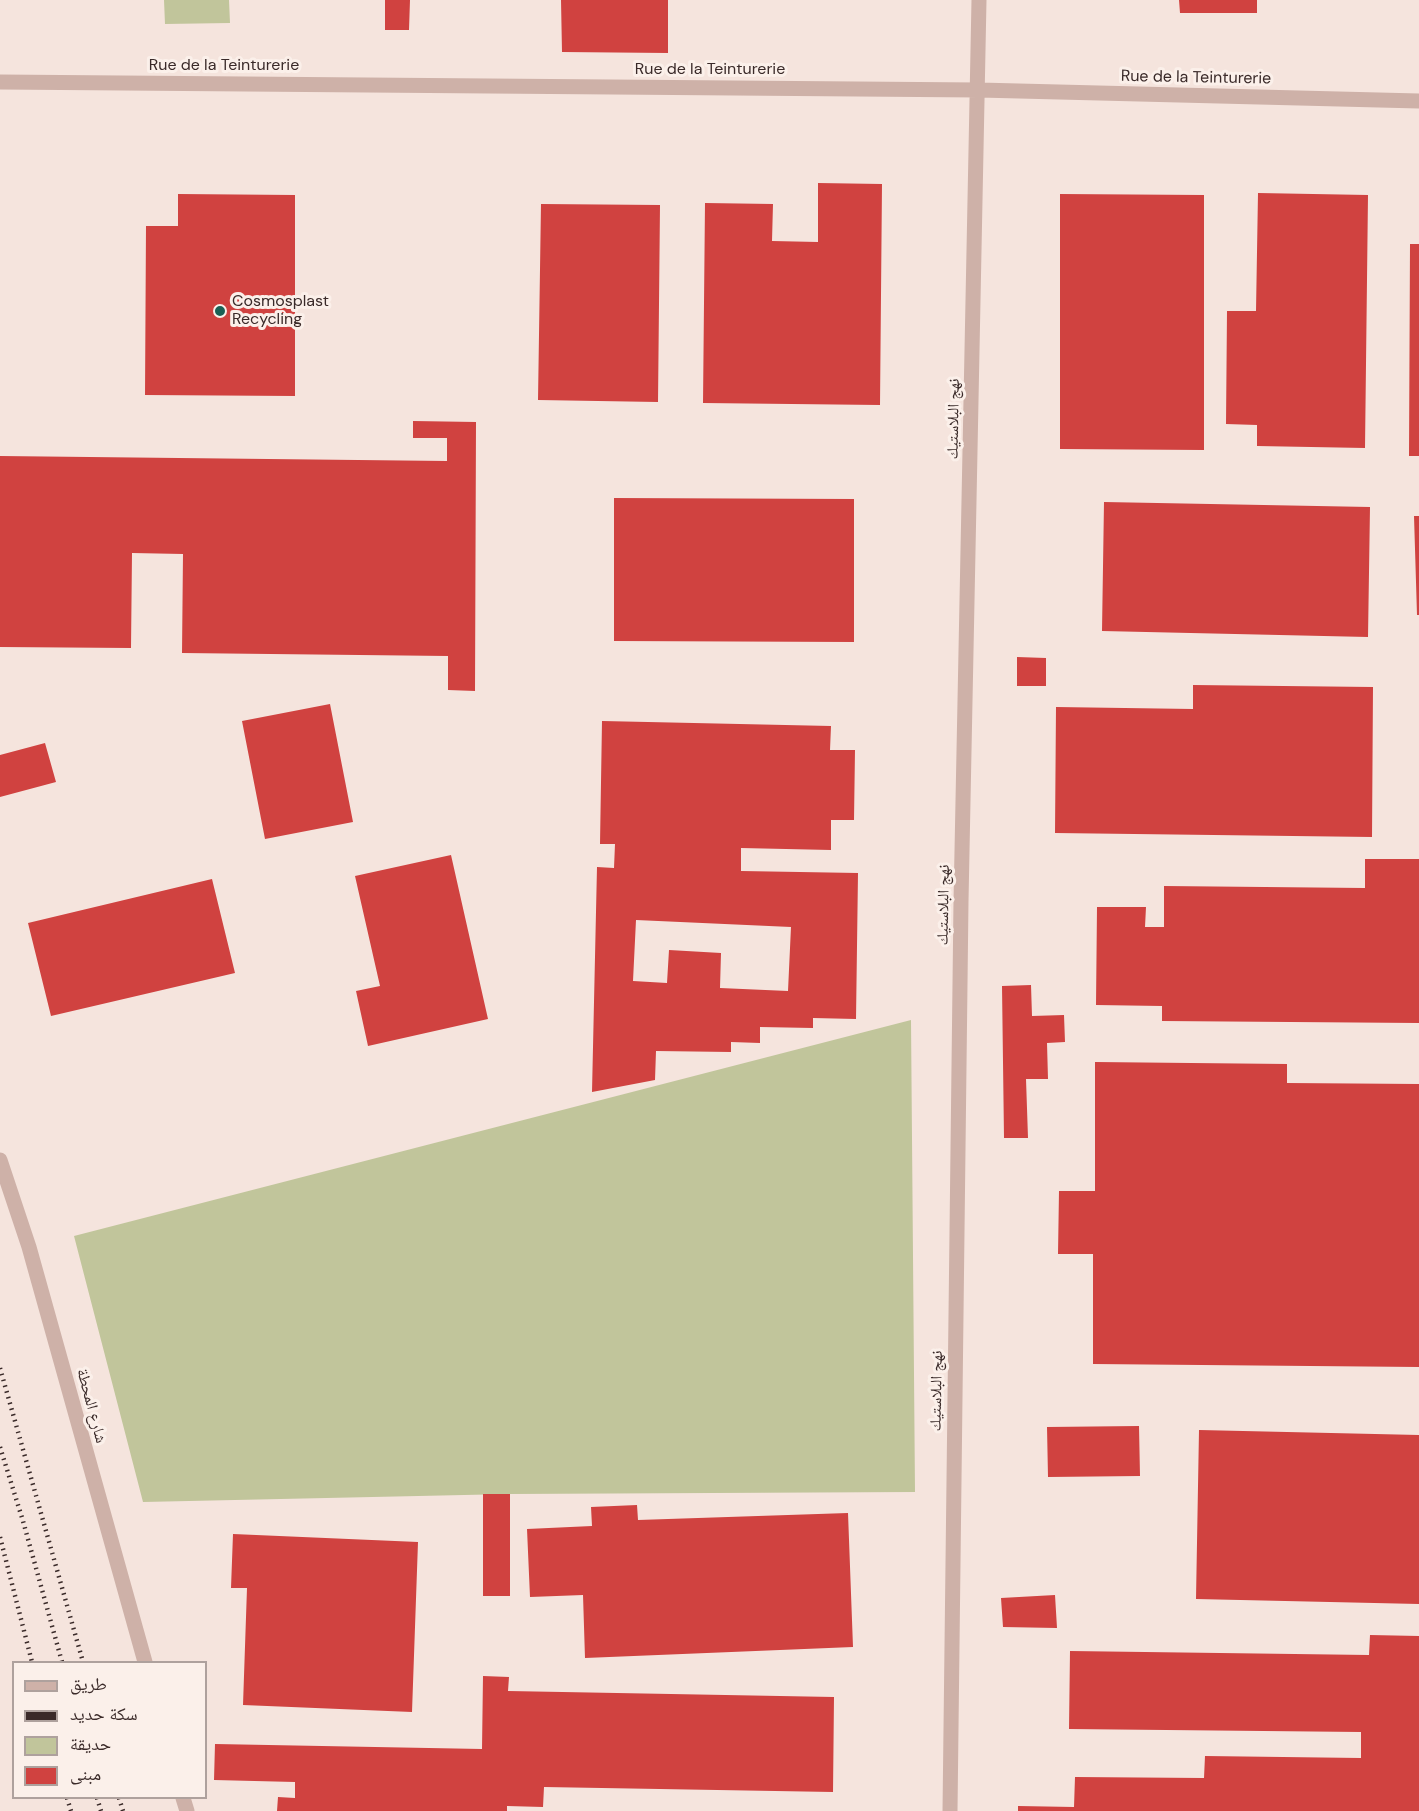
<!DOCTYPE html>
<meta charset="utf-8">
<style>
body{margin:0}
#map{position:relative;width:1419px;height:1811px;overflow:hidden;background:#f5e4dd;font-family:"DM Sans","Noto Naskh Arabic",sans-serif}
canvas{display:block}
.legend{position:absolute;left:12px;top:1661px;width:195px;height:138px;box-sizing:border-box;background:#fbf0ea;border:2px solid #aea19d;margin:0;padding:8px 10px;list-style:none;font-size:18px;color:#3a2a29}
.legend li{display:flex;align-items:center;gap:12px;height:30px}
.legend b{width:30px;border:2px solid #aea19d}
</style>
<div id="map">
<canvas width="1419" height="1811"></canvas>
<ul class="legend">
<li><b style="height:8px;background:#ceb1a8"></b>طريق</li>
<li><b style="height:8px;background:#3a2a29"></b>سكة حديد</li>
<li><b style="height:16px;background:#c1c59b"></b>حديقة</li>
<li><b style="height:16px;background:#d04240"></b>مبنى</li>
</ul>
</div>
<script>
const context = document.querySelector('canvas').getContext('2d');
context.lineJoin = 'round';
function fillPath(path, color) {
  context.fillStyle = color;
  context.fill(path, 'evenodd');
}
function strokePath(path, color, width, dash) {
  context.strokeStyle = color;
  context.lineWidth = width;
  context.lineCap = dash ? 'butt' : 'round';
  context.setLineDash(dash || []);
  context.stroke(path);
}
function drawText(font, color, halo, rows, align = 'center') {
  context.font = font + ' "DM Sans","Noto Naskh Arabic",sans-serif';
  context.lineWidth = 6;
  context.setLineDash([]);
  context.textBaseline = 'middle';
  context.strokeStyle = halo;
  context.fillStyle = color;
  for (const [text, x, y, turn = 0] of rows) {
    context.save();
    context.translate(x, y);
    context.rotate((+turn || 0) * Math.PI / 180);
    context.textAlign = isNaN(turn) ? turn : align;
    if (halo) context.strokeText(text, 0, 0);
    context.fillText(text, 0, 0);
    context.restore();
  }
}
const green = new Path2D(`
 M164 0H229L230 23 165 24Z
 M911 1020 915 1492 510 1494 143 1502 74 1236Z`);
const building = new Path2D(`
 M385 0H410L409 30H385Z
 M561 0H668V53L562 52Z
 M1179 0H1257V13H1180Z
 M818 183 882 184 880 405 703 403 705 203 773 204 772 241 818 242Z
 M1258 193 1368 195 1365 448 1257 446V425L1226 424 1227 311H1256Z
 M178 194 295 195V396L145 395 146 226H178Z
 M1060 194 1204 195V450L1060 449Z
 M541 204 660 205 658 402 538 400Z
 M1410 244H1419V456H1409Z
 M413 421 476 422 475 691 448 690V656L182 653 183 554 132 553 131 648 0 647V456L447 461V438H413Z
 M614 498 854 499V642L614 641Z
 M1104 502 1370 507 1368 637 1102 631Z
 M1414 516H1419V615H1417Z
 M1017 657 1046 658V686H1017Z
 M1193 685 1373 687 1372 837 1055 833 1056 707 1193 709Z
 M330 704 353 822 265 839 242 721Z
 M602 721 831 726 830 750H855L854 820H831V850L741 848V871L858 873 856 1019 813 1018V1028L760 1027V1043L731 1042V1052L656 1051 655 1080 592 1092 597 867 614 868 615 844H600ZM636 920 791 927 788 991 720 988 721 953 669 950 667 983 633 981Z
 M45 743 56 782 0 797V755Z
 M451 855 488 1019 368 1046 356 991 380 986 355 876Z
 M1365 859H1419V1023L1162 1021V1006L1096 1005 1097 907H1146L1145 927H1164V886L1365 888Z
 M212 879 235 973 51 1016 28 923Z
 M1031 985 1032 1016 1064 1015 1065 1042 1047 1043 1048 1079H1026L1028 1138H1004L1002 986Z
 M1095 1062 1287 1064V1083L1419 1084V1367L1093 1364V1254H1058L1059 1191H1095Z
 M1139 1426 1140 1476 1048 1477 1047 1427Z
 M1199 1430 1419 1435V1604L1196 1599Z
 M483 1494H510V1596H483Z
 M637 1505 638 1520 848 1513 853 1647 585 1658 583 1595 530 1597 527 1529 592 1526 591 1507Z
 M233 1534 418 1542 412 1712 243 1705 247 1588H231Z
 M1055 1595 1057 1628 1003 1627 1001 1598Z
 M1370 1635 1419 1636V1811H1018V1806L1074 1807 1075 1777 1204 1778 1205 1756 1361 1758V1732L1069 1729 1070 1651 1369 1655Z
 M483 1676 509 1677 508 1691 834 1697 833 1792 544 1787 543 1807 507 1806V1811H277L278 1797 295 1798V1782L214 1780 215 1744 482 1749Z`);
const minor = new Path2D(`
 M0 82 979 90 1419 101
 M0 1160 29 1247 145 1662
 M183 1798 187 1811
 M950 1811 961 901 979 0`);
const rail = new Path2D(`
 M0 1368 83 1662
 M0 1447 23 1521 62 1662
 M0 1537 32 1662
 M67 1798 71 1811
 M97 1798 101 1811
 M119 1798 123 1811`);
const markers = [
 [220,311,6,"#1a6055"]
];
const streetNames = [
 ["Rue de la Teinturerie",224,66],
 ["Rue de la Teinturerie",710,70],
 ["Rue de la Teinturerie",1196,78,1],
 ["نهج البلاستيك",954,419,-89],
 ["نهج البلاستيك",944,905,-89],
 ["نهج البلاستيك",937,1391,-89],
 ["شارع المحطة",91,1406,75]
];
const poiNames = [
 ["Cosmosplast",232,302],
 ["Recycling",232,320]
];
fillPath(green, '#c1c59b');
fillPath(building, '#d04240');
strokePath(minor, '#ceb1a8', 15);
strokePath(rail, '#3a2a29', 4.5, [1.5, 4.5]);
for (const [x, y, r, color] of markers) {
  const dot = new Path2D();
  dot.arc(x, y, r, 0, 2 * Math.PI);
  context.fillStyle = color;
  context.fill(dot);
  strokePath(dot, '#fbf0ea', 2);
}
drawText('16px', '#3a2a29', '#fbf0ea', streetNames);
drawText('16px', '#3a2a29', '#fbf0ea', poiNames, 'left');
</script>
